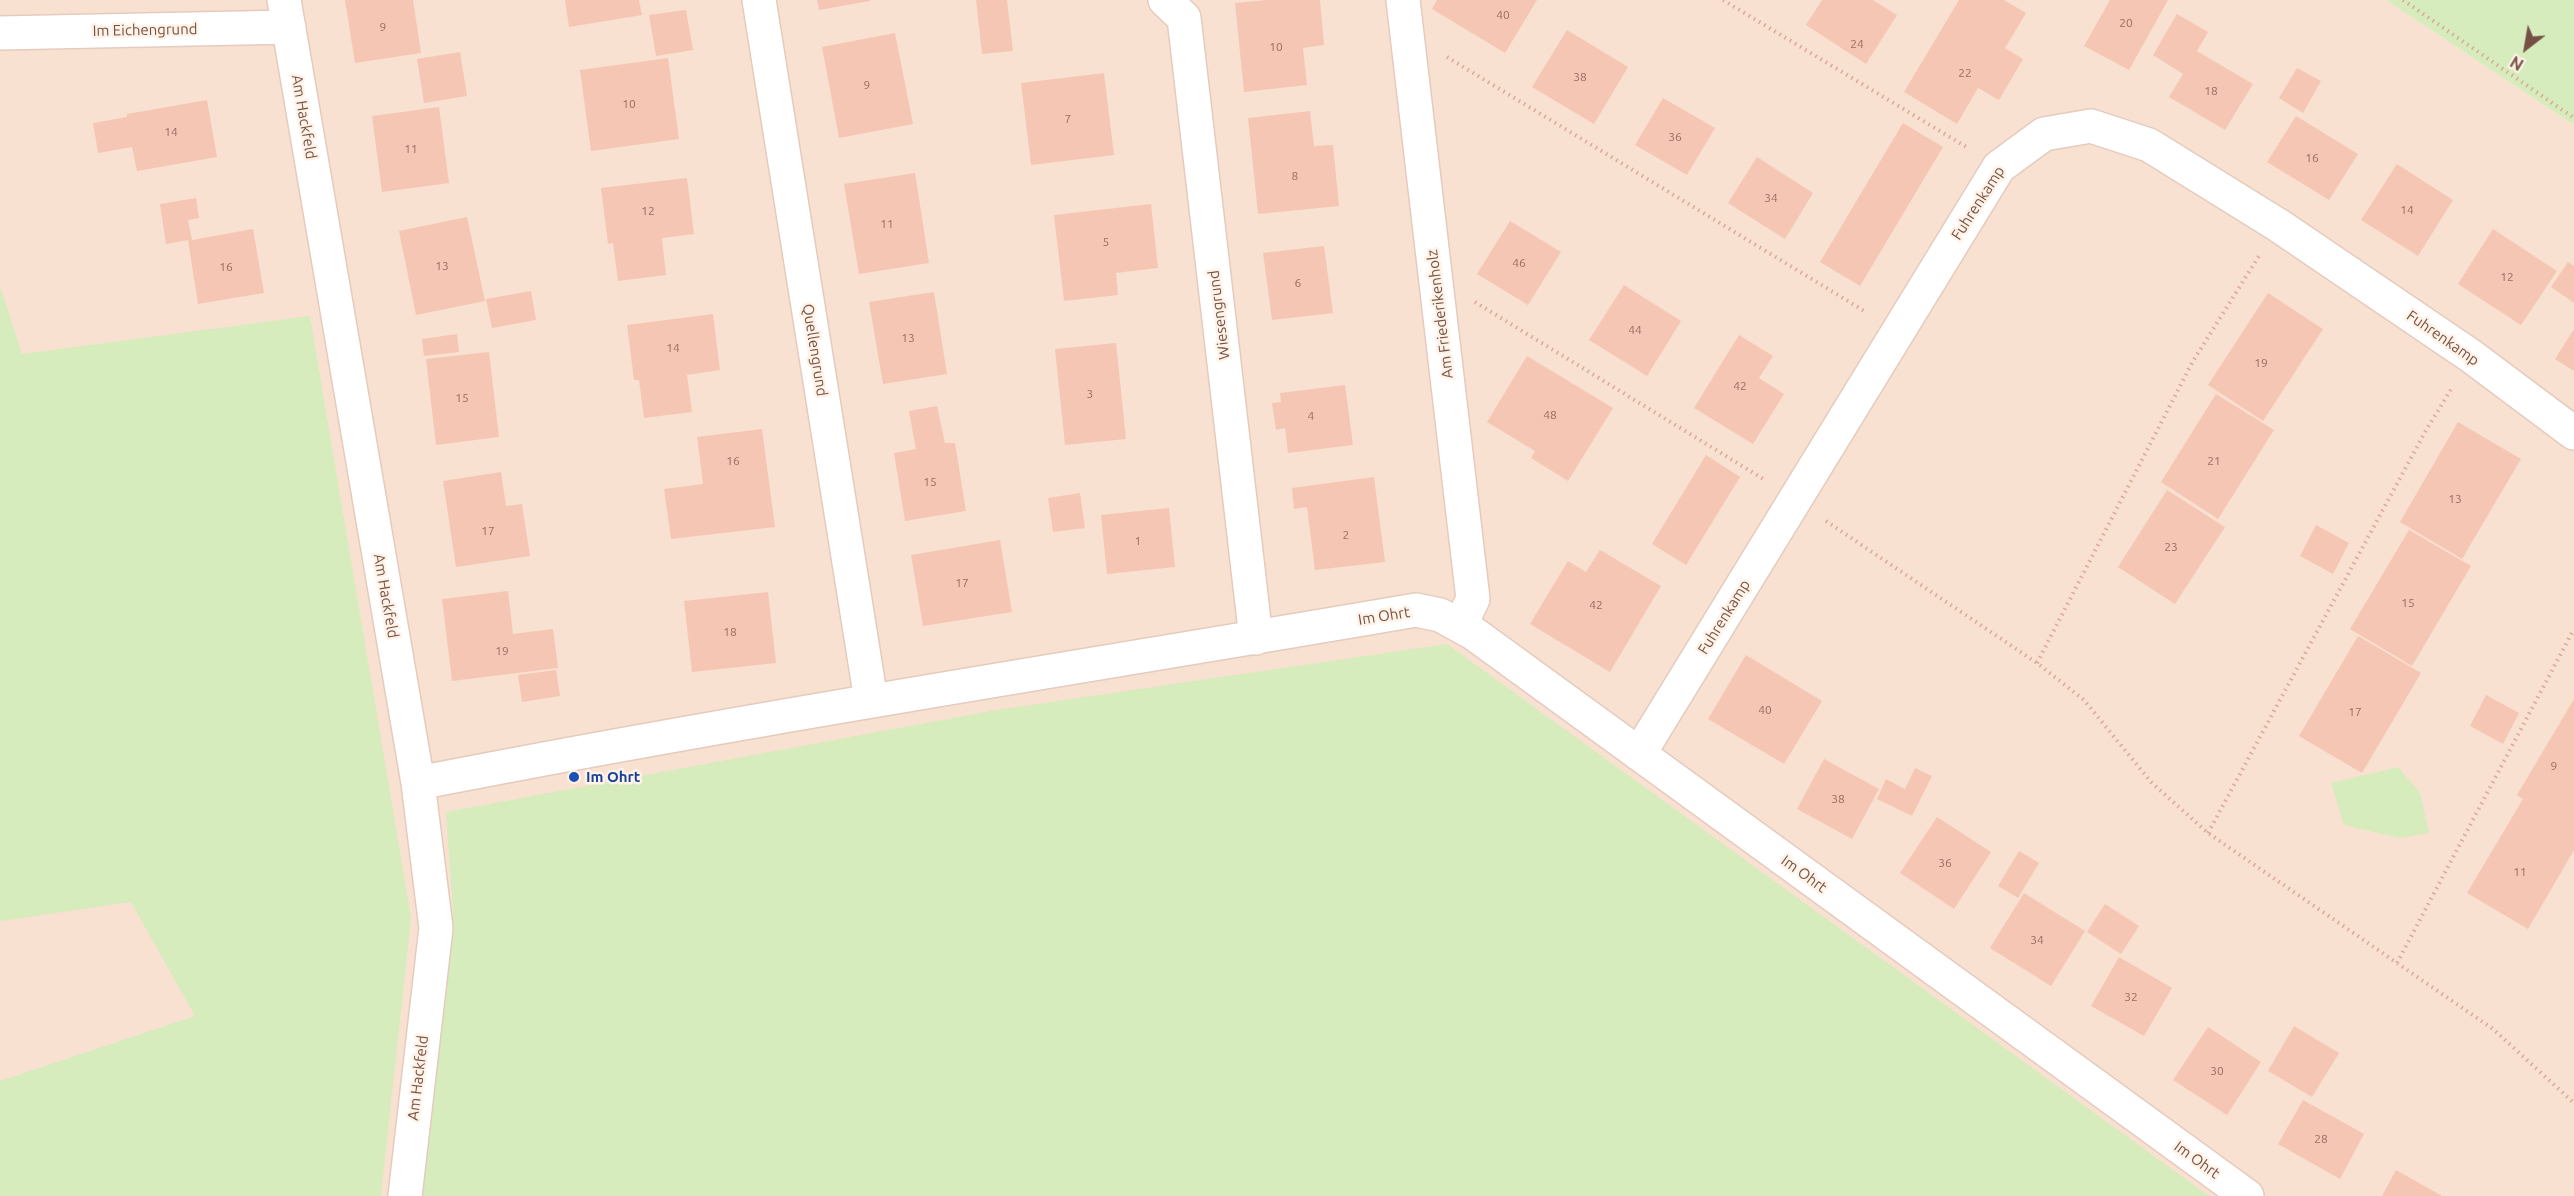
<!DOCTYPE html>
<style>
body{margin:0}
#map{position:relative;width:2574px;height:1196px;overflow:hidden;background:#feeedf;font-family:Ubuntu,sans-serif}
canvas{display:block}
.north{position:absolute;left:2496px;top:18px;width:60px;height:60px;-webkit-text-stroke:4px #fff3e7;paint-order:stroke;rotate:211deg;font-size:16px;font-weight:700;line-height:24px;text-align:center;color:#765045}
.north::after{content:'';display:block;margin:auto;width:21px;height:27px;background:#765045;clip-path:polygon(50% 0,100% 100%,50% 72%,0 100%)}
</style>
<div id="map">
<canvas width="2574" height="1196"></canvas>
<div class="north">N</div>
</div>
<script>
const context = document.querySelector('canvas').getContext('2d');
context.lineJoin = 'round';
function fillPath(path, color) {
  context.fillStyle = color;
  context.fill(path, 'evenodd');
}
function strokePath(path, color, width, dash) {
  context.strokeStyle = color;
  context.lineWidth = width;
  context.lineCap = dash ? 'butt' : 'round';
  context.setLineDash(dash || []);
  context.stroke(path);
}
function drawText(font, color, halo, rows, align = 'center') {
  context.font = font + ' Ubuntu,sans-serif';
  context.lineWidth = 5;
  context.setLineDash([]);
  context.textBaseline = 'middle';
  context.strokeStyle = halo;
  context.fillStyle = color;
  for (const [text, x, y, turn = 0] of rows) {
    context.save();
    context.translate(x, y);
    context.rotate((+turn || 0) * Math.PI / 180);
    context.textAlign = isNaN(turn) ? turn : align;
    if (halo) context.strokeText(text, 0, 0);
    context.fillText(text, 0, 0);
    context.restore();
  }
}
const residential = new Path2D(`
 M0 0H2386L2574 125V1196H0Z`);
const green = new Path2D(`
 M2386 0H2574V125Z
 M0 286 22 354 310 316 411 918 381 1196H0V1081L195 1016 131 902 0 921Z
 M1447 644 2209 1196H420L453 910 446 812 996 710Z
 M2398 767 2420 793 2429 833 2399 838 2344 825 2331 783Z`);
const building = new Path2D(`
 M345 0H413L421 53 355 63Z
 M565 0H639L642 15 569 27Z
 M817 0H870V1L819 10Z
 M976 0H1007L1013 51 982 54Z
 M1267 0H1320L1324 45 1303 48 1307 85 1244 92 1235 3Z
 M1437 0H1537L1505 53 1432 9Z
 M1822 0H1873L1897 15 1866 64 1806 25Z
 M1959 0H2004L2026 13 2005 48 2023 59 1999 100 1978 88 1957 124 1904 92Z
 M2110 0H2168L2129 70 2084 46Z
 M686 10 693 50 656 56 649 15Z
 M2177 14 2208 32 2197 51 2253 84 2225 130 2169 97 2183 74 2153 55Z
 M1567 30 1628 67 1594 124 1532 87Z
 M895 33 913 124 839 138 822 47Z
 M460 52 467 96 424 103 417 59Z
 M668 58 679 139 591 151 580 70Z
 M2297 68 2321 81 2303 113 2279 98Z
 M1104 73 1114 155 1031 165 1021 83Z
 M1663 98 1715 128 1687 175 1635 145Z
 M207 100 217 157 137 171 132 147 98 153 93 123 127 117V114Z
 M439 107 449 183 382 192 372 116Z
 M1310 111 1314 146 1333 145 1339 206 1258 214 1248 118Z
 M2296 116 2358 154 2329 200 2267 162Z
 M1903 123 1943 147 1860 286 1820 262Z
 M1757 157 1813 193 1785 239 1728 203Z
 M2397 164 2453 200 2418 256 2361 220Z
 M915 173 929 263 859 274 844 184Z
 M687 178 694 234 662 238 666 275 618 281 613 243 608 244 601 188Z
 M196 198 199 218 188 220 192 240 253 229 264 293 198 304 188 240 166 244 160 204Z
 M1151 204 1158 268 1116 273 1118 295 1064 301 1054 215Z
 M467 217 485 301 416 315 399 231Z
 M1510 221 1561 252 1528 305 1477 274Z
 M2493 229 2557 271 2521 325 2458 284Z
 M1324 246 1333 313 1272 320 1263 253Z
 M2568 262 2574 266V303L2551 287Z
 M1624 285 1681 321 1647 376 1589 340Z
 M531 291 536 320 492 328 486 299Z
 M934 292 947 374 883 384 869 302Z
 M2268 293 2323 329 2263 421 2208 385Z
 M713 314 720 370 687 375 692 412 644 418 639 380H634L627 325Z
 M2574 329V371L2555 359Z
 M457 334 459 352 424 356 422 339Z
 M1739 335 1773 356 1759 378 1784 394 1753 444 1694 408Z
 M1116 343 1126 439 1065 445 1055 349Z
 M489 352 499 437 436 445 426 359Z
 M1527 356 1613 408 1568 481 1531 458 1535 451 1487 422Z
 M1345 385 1353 445 1288 453 1285 428 1276 430 1272 403 1281 402 1280 393Z
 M2216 394 2274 430 2218 519 2161 482Z
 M937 406 945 443H955L966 511 905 521 894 453 916 449 909 411Z
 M2458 422 2521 459 2462 559 2400 522Z
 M762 429 775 527 671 539 664 489 703 484 697 437Z
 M1706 455 1740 477 1686 565 1652 544Z
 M501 472 506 506 522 504 530 556 456 567 443 481Z
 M1374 477 1385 562 1315 570 1307 507 1294 509 1292 488Z
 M2167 490 2225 527 2175 604 2118 567Z
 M1080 493 1085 528 1053 532 1048 498Z
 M1169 508 1175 567 1107 574 1101 515Z
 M2316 525 2349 543 2333 574 2300 556Z
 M2409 530 2471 566 2412 666 2350 629Z
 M1000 540 1012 612 923 626 911 555Z
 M1600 550 1661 586 1610 672 1530 624 1568 561 1586 572Z
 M508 591 513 634 553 629 558 668 452 681 442 599Z
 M768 592 776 663 692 672 684 601Z
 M2358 636 2421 673 2362 773 2299 736Z
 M1746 655 1822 701 1784 764 1708 719Z
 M556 670 560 696 522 702 518 675Z
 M2486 695 2519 713 2503 744 2470 726Z
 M2574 699V850L2528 929 2467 893 2523 799 2517 795Z
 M1824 759 1879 789 1852 839 1797 809Z
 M1915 768 1932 776 1912 816 1877 799 1886 779 1905 789Z
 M1937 817 1991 852 1954 909 1900 873Z
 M2019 851 2039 863 2018 898 1998 886Z
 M2024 893 2085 931 2051 986 1990 948Z
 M2105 904 2139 926 2121 954 2087 932Z
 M2119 957 2172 988 2144 1036 2091 1006Z
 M2294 1026 2339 1053 2312 1097 2268 1071Z
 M2208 1027 2261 1062 2227 1115 2173 1080Z
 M2303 1100 2364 1134 2340 1179 2278 1144Z
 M2396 1170 2442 1196H2382Z`);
const path = new Path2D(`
 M1723 0 1968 148
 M2403 0 2574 118
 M1447 57 1866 312
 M1475 302 1765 480
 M1826 521 2037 663 2084 700 2151 782 2208 833 2493 1029 2574 1103
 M2037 663 2193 361 2259 256
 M2208 833 2425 432 2453 386
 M2397 963 2574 629`);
const minor = new Path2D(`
 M284 0 418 783 436 928 405 1196
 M759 0 871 700
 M1165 0 1184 18 1256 638
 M1403 0 1473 599 1460 625
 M0 33 289 27
 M1639 754 1999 167 2044 134 2091 126 2149 145 2278 225 2471 356 2574 433
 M418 783C749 718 1083 667 1416 610L1440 615 1473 633 2247 1196`);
const markers = [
 [574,777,6,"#1a4fb4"]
];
const numberNames = [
 ["40",1503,15],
 ["20",2126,23],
 ["9",383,27],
 ["24",1857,44],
 ["10",1276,47],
 ["22",1965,73],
 ["38",1580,77],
 ["9",867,85],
 ["18",2211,91],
 ["10",629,104],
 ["7",1068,119],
 ["14",171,132],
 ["36",1675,137],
 ["11",411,149],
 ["16",2312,158],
 ["8",1295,176],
 ["34",1771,198],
 ["14",2407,210],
 ["12",648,211],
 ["11",887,224],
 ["5",1106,242],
 ["46",1519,263],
 ["13",442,266],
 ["16",226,267],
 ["12",2507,277],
 ["6",1298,283],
 ["44",1635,330],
 ["13",908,338],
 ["14",673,348],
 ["19",2261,363],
 ["42",1740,386],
 ["3",1090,394],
 ["15",462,398],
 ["48",1550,415],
 ["4",1311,416],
 ["16",733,461],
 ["21",2214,461],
 ["15",930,482],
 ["13",2455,499],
 ["17",488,531],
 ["2",1346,535],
 ["1",1138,541],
 ["23",2171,547],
 ["17",962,583],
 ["15",2408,603],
 ["42",1596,605],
 ["18",730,632],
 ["19",502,651],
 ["40",1765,710],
 ["17",2355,712],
 ["9",2554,766],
 ["38",1838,799],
 ["36",1945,863],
 ["11",2520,872],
 ["34",2037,940],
 ["32",2131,997],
 ["30",2217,1071],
 ["28",2321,1139]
];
const streetNames = [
 ["Im Eichengrund",145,30,-1],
 ["Am Hackfeld",304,117,80],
 ["Fuhrenkamp",1978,203,-57],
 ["Am Friederikenholz",1440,314,-97],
 ["Wiesengrund",1219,315,-97],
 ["Fuhrenkamp",2443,338,35],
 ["Quellengrund",815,350,81],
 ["Am Hackfeld",386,596,80],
 ["Im Ohrt",1384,616,-9],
 ["Fuhrenkamp",1724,617,-58],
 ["Im Ohrt",1804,874,36],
 ["Am Hackfeld",418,1078,-83],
 ["Im Ohrt",2197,1160,36]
];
const transitNames = [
 ["Im Ohrt",586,777]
];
fillPath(residential, '#f8e1d0');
fillPath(green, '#d6ecbd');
fillPath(building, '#f6c6b5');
strokePath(minor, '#e5cbbe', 36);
strokePath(path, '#daa998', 4, [1.5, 4.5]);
strokePath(minor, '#fff', 33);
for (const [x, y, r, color] of markers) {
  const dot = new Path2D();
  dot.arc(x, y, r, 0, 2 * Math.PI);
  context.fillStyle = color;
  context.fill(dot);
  strokePath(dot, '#fff3e7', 2);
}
drawText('12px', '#966e61', null, numberNames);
drawText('15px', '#765045', '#fff3e7', streetNames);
drawText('bold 15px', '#164399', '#fff3e7', transitNames, 'left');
</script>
